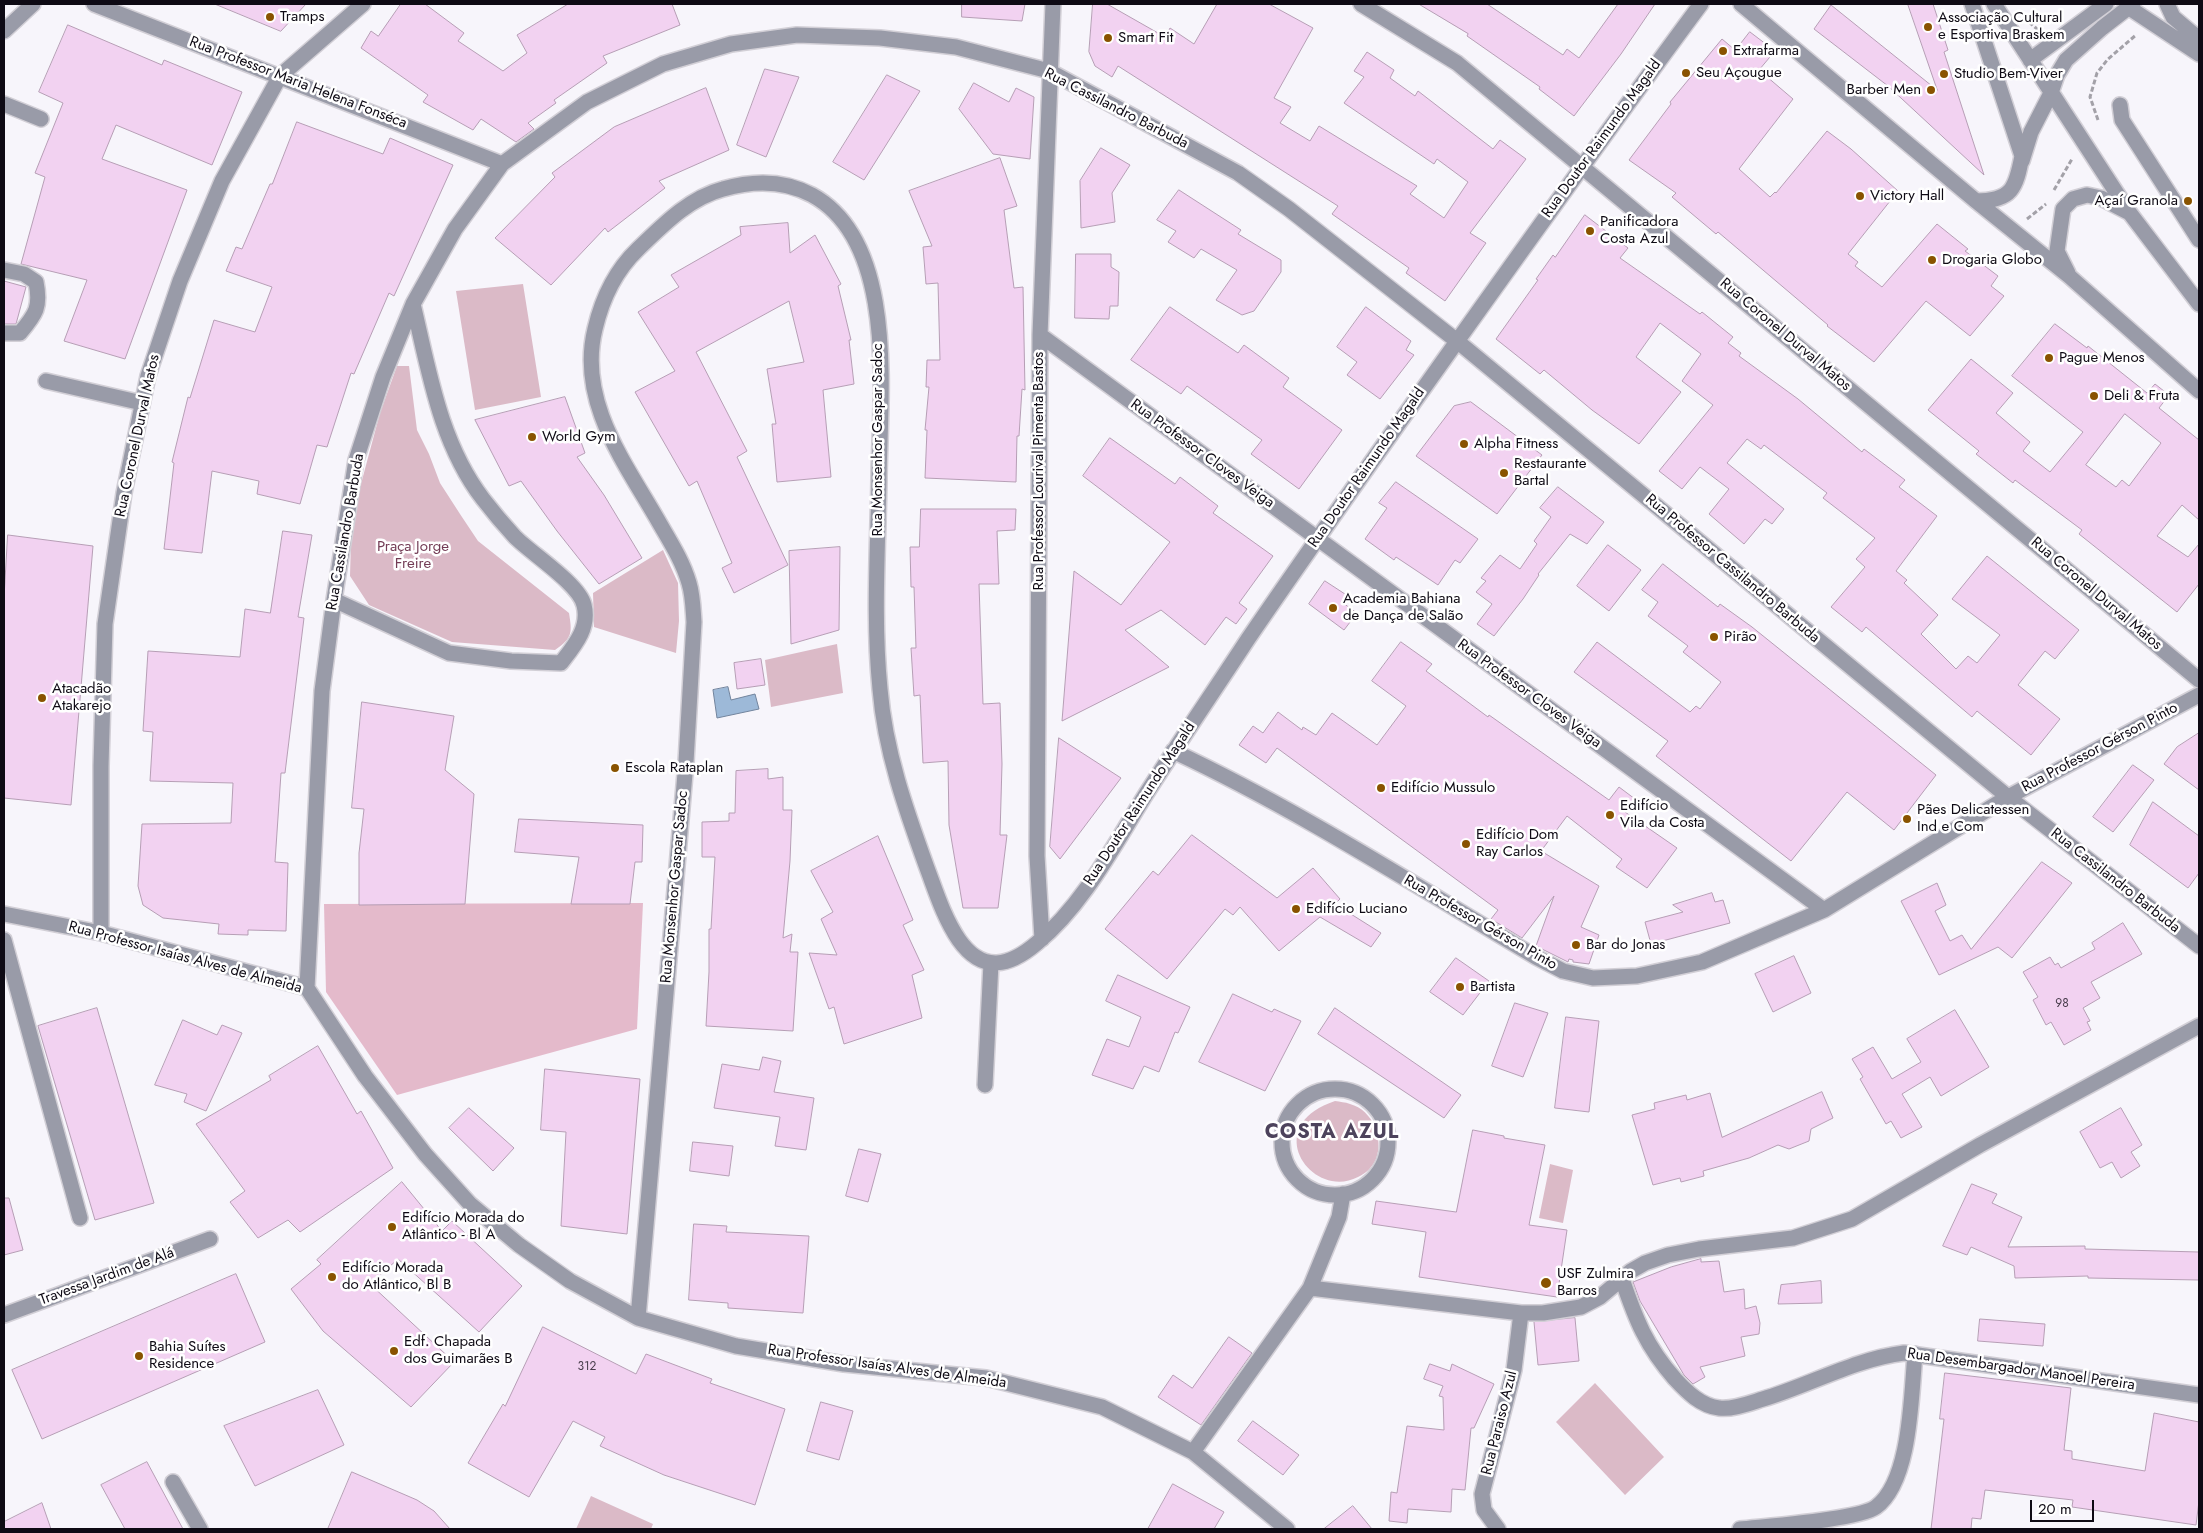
<!DOCTYPE html>
<meta charset="utf-8">
<style>
body{margin:0}
#map{position:relative;width:2203px;height:1533px;overflow:hidden;background:#f7f5fb;font-family:Jost,sans-serif}
canvas{display:block}
.frame{position:absolute;inset:0;border:5px solid #0e0a14;pointer-events:none}
.scale{position:absolute;left:2030px;top:1500px;width:64px;height:22px;box-sizing:border-box;border:2px solid #0e0a14;border-top:0;padding-left:6px;font-size:15px;line-height:18px;white-space:nowrap;color:#0e0a14;-webkit-text-stroke:4px #fff;paint-order:stroke}
</style>
<div id="map">
<canvas width="2203" height="1533"></canvas>
<div class="frame"></div>
<div class="scale">20 m</div>
</div>
<script>
const context = document.querySelector('canvas').getContext('2d');
context.lineJoin = 'round';
function fillPath(path, color) {
  context.fillStyle = color;
  context.fill(path, 'evenodd');
}
function strokePath(path, color, width, dash) {
  context.strokeStyle = color;
  context.lineWidth = width;
  context.lineCap = dash ? 'butt' : 'round';
  context.setLineDash(dash || []);
  context.stroke(path);
}
function drawText(font, color, halo, rows, align = 'center') {
  context.font = font + ' Jost,sans-serif';
  context.lineWidth = 5;
  context.setLineDash([]);
  context.textBaseline = 'middle';
  context.strokeStyle = halo;
  context.fillStyle = color;
  for (const [text, x, y, turn = 0] of rows) {
    context.save();
    context.translate(x, y);
    context.rotate((+turn || 0) * Math.PI / 180);
    context.textAlign = isNaN(turn) ? turn : align;
    if (halo) context.strokeText(text, 0, 0);
    context.fillText(text, 0, 0);
    context.restore();
  }
}
const green = new Path2D(`
 M523 284 541 397 475 410 456 291Z
 M397 366H409L417 430 429 454 440 483 460 514 478 541 569 613C572 632 573 638 555 650L452 642 369 605 350 576 351 541 358 495 380 413Z
 M663 550 678 583 679 621 676 653 594 627 593 593Z
 M837 644 843 693 771 707 765 660Z
 M1335 1101C1340 1102 1345 1102 1350 1104 1373 1110 1384 1139 1376 1159 1372 1168 1366 1173 1358 1177 1312 1201 1259 1126 1335 1101Z
 M1550 1164 1573 1170 1563 1223 1539 1218Z
 M1595 1383 1664 1457 1625 1495 1556 1422Z
 M591 1496 653 1524 651 1529H576Z`);
const forest = new Path2D(`
 M643 903 637 1029 397 1095 326 992 324 904Z`);
const water = new Path2D(`
 M728 687 731 700 755 694 759 709 717 718 713 690Z`);
const building = new Path2D(`
 M215 4H306L281 31Z
 M401 4H425L464 33 458 41 503 71 527 53 517 35 568 4H672L680 25 603 56 607 63 554 100 556 103 528 123 534 129 516 142 481 119 473 130 423 102 428 95 361 48 371 31 378 36Z
 M962 4H1025L1022 21 962 17Z
 M1093 4H1107L1165 37 1170 28 1194 44 1217 4H1269L1313 28 1274 98 1291 107 1280 123 1310 141 1319 126 1417 186 1410 194 1444 218 1468 182 1437 159 1434 164 1344 103 1364 77 1354 71 1367 52 1394 70 1390 78 1415 96 1418 91 1493 149 1500 140 1526 159 1470 233 1486 243 1445 301 1406 273 1409 268 1332 214 1338 206 1118 66 1112 77 1095 66 1089 52Z
 M1419 4H1487L1563 55 1567 49 1579 58 1618 4H1655L1621 54 1574 116 1539 89 1540 87 1467 36 1468 34Z
 M1908 4H1933L1948 50 1944 52 1984 175 1888 86 1814 29 1831 5 1937 90Z
 M68 25 162 65 164 60 242 92 212 165 116 125 102 159 187 190 125 359 64 341 87 280 21 264 45 177 35 173 63 103 39 92Z
 M1750 32 1775 51 1759 70 1793 99 1739 169 1770 197 1775 192 1776 193 1827 131 1851 149 1898 191 1848 254 1858 262 1855 266 1882 287 1937 224 1968 249 1965 251 1998 276 1991 286 2004 296 1970 336 1926 301 1874 362 1827 326 1828 325 1718 232 1716 234 1672 197 1676 193 1629 160 1671 104 1670 102 1722 39 1735 50Z
 M765 69 799 77 766 157 737 145Z
 M887 75 920 91 864 180 833 162Z
 M974 83 1009 102 1016 88 1034 97 1030 159 993 154 959 109Z
 M706 88 729 150 659 181 665 188 608 232 605 228 551 285 495 238 555 177 552 173 614 127Z
 M297 122 383 154 390 138 453 165 394 296 389 293 354 374 351 373 327 447 317 445 300 504 257 494 259 481 212 471 202 553 164 549 174 463 172 462 188 397 190 398 214 320 255 332 272 287 226 271 236 247 242 249 270 184H272Z
 M1101 148 1130 165 1112 193 1115 222 1081 228 1080 181Z
 M1000 158 1017 206 1004 210 1014 288 1023 287 1025 390 1022 389 1019 436H1017L1016 482 925 478 927 430H925L929 387H926L927 360H940L938 283 926 284 923 247 932 246 909 191Z
 M1179 190 1241 230 1238 234 1281 260V272L1254 311 1242 315 1216 300 1237 270 1201 249 1194 258 1168 242 1176 231 1157 220Z
 M1585 215 1628 248 1620 258 1700 314 1702 312 1733 337 1728 343 1741 353 1739 356 1798 399 1862 452 1864 449 1905 480 1899 487 1937 516 1896 571 1907 580 1904 583 1938 615 1921 634 1956 669 1968 656 1977 663 2000 635 1952 599 1987 556 2079 630 2055 659 2045 651 2018 685 2060 719 2031 755 1977 711 1972 717 1866 627 1862 632 1831 607 1865 567 1856 559 1875 538 1823 498 1827 493 1764 445 1761 449 1747 439 1727 463 1784 509 1772 524 1765 519 1744 544 1709 514 1729 489 1700 467 1682 489 1659 471 1713 405 1682 381 1701 354 1660 323 1636 357 1681 392 1639 444 1592 410 1544 370 1540 374 1496 339 1538 280 1536 279 1553 255 1555 257Z
 M788 223 790 253 815 235 841 284 838 286 851 340H849L854 384 823 390 831 477 777 482 772 424H776L767 369 804 362 789 301 696 352 747 451 737 457 788 565 734 593 722 568 732 563 697 481 689 486 635 392 675 371 638 312 679 287 671 275 741 235 740 227Z
 M1076 254H1111V267L1119 272 1118 306H1110L1109 319 1075 318Z
 M4 281 26 287 16 324H4Z
 M1170 307 1238 353 1244 345 1289 378 1283 387 1342 430 1299 489 1251 454 1262 440 1187 386 1181 394 1131 360Z
 M1366 307 1411 341 1406 350 1414 355 1380 399 1347 375 1357 362 1337 347Z
 M2055 324 2087 348 2088 346 2147 393 2155 384 2169 395 2159 408 2199 440V520L2182 505 2157 536 2188 557 2199 544V584L2177 612 2079 534 2082 530 2015 480 2013 483 1976 454 1979 451 1928 410 1971 359 2013 393 1996 413 2030 442 2023 451 2050 472 2083 432 2012 376ZM2125 414 2161 443 2129 486 2122 480 2116 487 2086 465Z
 M565 397 585 453 577 457 604 495 642 558 599 584 557 531 521 481 509 486 475 420Z
 M1471 402 1542 455 1497 514 1416 456 1454 406Z
 M1110 438 1175 484 1180 477 1218 506 1213 513 1273 556 1239 603 1247 609 1236 624 1226 617 1205 645 1161 610 1125 630 1169 667 1062 721 1074 571 1121 605 1170 542 1083 476Z
 M1396 482 1478 539 1460 563 1455 560 1438 585 1396 557 1394 560 1365 539 1387 508 1379 503Z
 M1558 487 1604 522 1587 544 1570 534 1538 574 1539 575 1523 599 1494 636 1477 624 1492 604 1476 592 1486 581 1481 578 1500 555 1520 569 1537 544 1534 541 1551 517 1540 508Z
 M921 509H1016L1015 530 997 531 999 584H979L983 704 1000 703 1002 764 1000 835H1007L998 908H963L949 825 948 761 923 763 920 695 914 696 911 648H916L914 587H911L910 547H919Z
 M283 531 312 535 298 617 304 618 285 773H281L275 862 288 863 286 931 248 930V935L218 934 219 924 163 918 143 905 138 886 142 824 231 823 233 783 150 781 153 732 143 731 148 651 240 657 245 609 270 613Z
 M8 535 93 546 71 805 4 798V598Z
 M1608 545 1641 570 1609 611 1577 586Z
 M840 547 839 630 791 644 789 551Z
 M1663 564 1718 607 1720 604 1752 627 1936 775 1894 830 1847 792 1791 861 1656 756 1668 741 1574 672 1597 642 1690 712 1696 706 1700 709 1721 682 1683 652 1688 646 1648 616 1658 602 1642 590Z
 M1325 581 1348 596 1343 603 1357 613 1344 630 1309 604Z
 M1401 642 1432 664 1426 671 1488 717 1489 715 1609 800 1619 787 1635 799 1625 812 1677 848 1647 888 1616 867 1622 859 1567 816 1541 851 1599 886 1581 927 1599 935 1589 964 1573 962V960L1569 959 1568 962 1536 946 1554 896 1522 938 1491 919 1498 910 1277 748 1266 763 1239 745 1253 726 1263 733 1278 712 1302 730 1303 727 1316 735 1332 713 1377 745 1406 706 1372 681Z
 M761 659 765 685 737 689 734 663Z
 M362 702 454 716 445 770 474 794 465 904 359 905V853L364 809 352 808Z
 M2199 733V790L2164 764 2177 747Z
 M1059 738 1121 778 1060 859 1050 847Z
 M2133 765 2154 780 2113 832 2093 817Z
 M768 769V779L783 777V810H792L790 861 783 938 792 934 790 952H798L793 1031 706 1026 709 972V929H711L715 857H702V822L729 821V813H735L736 771Z
 M2153 802 2199 836V873L2188 888 2130 845Z
 M519 819 643 825 642 862H635L630 904H571L579 857 515 852Z
 M1192 835 1277 898 1313 868 1340 899 1335 904 1381 933 1371 947 1320 917 1279 951 1240 907 1233 915 1225 909 1167 979 1105 929 1153 871 1158 875Z
 M878 836 913 920 903 925 924 970 912 975 922 1018 844 1044 834 1007 829 1009 809 953 837 955 821 919 833 912 811 871Z
 M2042 862 2072 883 2012 958 1998 947 1939 975 1901 901 1937 883 1946 905 1935 911 1950 941 1962 935 1971 949Z
 M1712 893 1715 902 1723 900 1730 923 1651 944 1645 922 1683 912 1673 905Z
 M2123 923 2142 954 2091 982 2100 998 2083 1008 2090 1021 2087 1022 2091 1030 2064 1045 2051 1022 2046 1025 2033 1000 2038 997 2023 972 2050 957 2055 965 2058 963 2061 968 2095 949 2092 943Z
 M1794 956 1811 993 1773 1012 1755 974Z
 M1456 958 1489 981 1463 1015 1430 992Z
 M1118 975 1190 1007 1178 1033 1175 1032 1159 1072 1144 1066 1133 1089 1092 1075 1107 1039 1129 1047 1141 1017 1106 1001Z
 M1233 994 1272 1012 1274 1009 1301 1021 1265 1091 1199 1062Z
 M1515 1003 1548 1013 1523 1077 1492 1066Z
 M97 1008 154 1203 95 1220 38 1026Z
 M1335 1008 1461 1095 1444 1118 1318 1034Z
 M1955 1010 1989 1067 1941 1096 1930 1077 1902 1094 1922 1127 1901 1138 1891 1121 1886 1124 1860 1079 1863 1077 1852 1059 1873 1047 1892 1079 1921 1062 1907 1039Z
 M1566 1017 1599 1021 1589 1112 1555 1108Z
 M183 1020 217 1035 222 1025 242 1033 206 1111 184 1102 187 1094 155 1085Z
 M318 1046 357 1114 361 1111 393 1168 300 1232 288 1220 258 1238 230 1202 245 1191 196 1124 271 1080 269 1076Z
 M763 1057 781 1061 774 1092 814 1098 806 1150 775 1146 780 1117 714 1108 722 1064 759 1070Z
 M545 1069 640 1079 627 1234 561 1226 566 1132 541 1130Z
 M1822 1092 1833 1118 1811 1129 1809 1141 1789 1149 1778 1145 1749 1158 1703 1171 1704 1176 1681 1182 1680 1178 1653 1185 1632 1115 1655 1109 1654 1103 1686 1095 1687 1100 1710 1093 1722 1137Z
 M469 1108 514 1148 493 1171 449 1128Z
 M2121 1108 2142 1145 2131 1152 2140 1166 2121 1178 2112 1162 2100 1168 2080 1132Z
 M1473 1130 1504 1136V1138L1545 1145 1529 1225 1567 1230 1557 1297 1419 1277 1426 1232 1372 1224 1376 1201 1456 1212Z
 M693 1142 733 1146 729 1176 690 1171Z
 M859 1149 881 1154 868 1202 846 1196Z
 M402 1182 442 1231 452 1221 522 1286 479 1332 398 1259 370 1284 454 1362 411 1407 323 1331 291 1289 321 1264 317 1260Z
 M1972 1184 1997 1194 1992 1203 2022 1217 2008 1247 2085 1246V1249L2199 1252V1280L2088 1278V1276L2015 1278 2014 1266 1971 1247 1967 1255 1943 1246Z
 M4 1198H9L23 1250 4 1255Z
 M694 1224 727 1226 726 1232 809 1236 803 1313 728 1308V1303L689 1300Z
 M1701 1259V1262L1719 1261 1724 1292 1744 1289 1745 1309 1756 1306 1760 1323 1759 1334 1741 1337 1745 1356 1700 1367 1705 1377 1693 1384 1684 1375 1640 1301 1633 1282 1671 1267Z
 M236 1274 265 1342 42 1439 12 1370Z
 M1821 1281 1822 1303 1778 1304 1781 1285Z
 M1575 1318 1579 1361 1538 1365 1534 1322Z
 M1980 1319 2045 1324 2043 1346 1978 1341Z
 M543 1327 636 1374 646 1354 712 1379 710 1383 785 1409 755 1505 664 1475 600 1446 605 1437 573 1421 529 1497 468 1463 503 1404 505 1406Z
 M1229 1337 1252 1353 1201 1425 1158 1397 1173 1375 1192 1388Z
 M1430 1364 1450 1371 1452 1364 1494 1384 1474 1428H1471L1465 1490 1452 1489 1451 1512 1408 1509 1407 1523 1389 1521 1391 1492 1397 1493 1407 1426 1444 1430 1443 1397 1439 1396 1443 1386 1424 1379Z
 M1945 1373 2071 1388 2064 1450 2072 1451V1459L2145 1471 2154 1413 2199 1422V1501L2196 1525 2072 1507 2073 1500 1985 1490 1981 1519 1972 1518 1971 1529H1931L1944 1419H1940Z
 M318 1390 344 1445 255 1486 224 1426Z
 M821 1402 853 1411 839 1460 807 1451Z
 M1253 1421 1299 1455 1283 1475 1238 1441Z
 M147 1462 183 1529H125L101 1485Z
 M352 1472 417 1500 434 1511 450 1529H328Z
 M1173 1484 1224 1512 1214 1529H1148Z
 M42 1503 51 1529H4V1522Z
 M1353 1506 1372 1529H1324Z`);
const path = new Path2D(`
 M2029 22 2037 29H2040
 M2098 120 2090 97 2097 73 2108 59 2136 35
 M2054 190 2072 159
 M2027 219 2046 204`);
const minor = new Path2D(`
 M94 4 502 164
 M1361 4 1457 63 2199 680
 M1741 4 1976 201 2069 276 2199 391
 M1972 4 2022 156C2016 188 2012 201 1976 201
 M1994 4 2129 212 2199 304
 M2167 4 2173 17 2199 39
 M2128 7 2199 54
 M4 31 33 4
 M2030 60 2106 4
 M4 104 41 119
 M2120 105 2122 120 2199 240
 M2022 161 2031 132 2051 93 2057 75 2066 60 2102 28 2133 4
 M4 270 24 274 36 282C41 307 36 314 20 333H4
 M2068 273 2057 251 2063 209 2073 199 2087 195 2101 198 2128 212
 M1040 335 1824 910
 M46 381 142 403
 M334 600 449 653 511 661 561 663C574 646 590 628 584 605 579 584 532 554 515 537 504 525 493 512 483 499 440 443 429 371 413 304
 M1173 751C1299 810 1416 886 1536 957L1563 971 1593 978 1637 976 1702 962 1824 910 2008 797 2199 695
 M4 914 101 933 307 988 365 1076 425 1154 470 1204 519 1245 570 1281 638 1318 736 1346 844 1364 986 1378 1102 1407 1193 1452 1287 1529
 M101 933V766L105 624 124 493 148 376 180 281 222 181 280 76 363 4
 M1042 939 1037 856 1040 335 1053 4
 M4 940 80 1218
 M307 988 322 691 334 600 356 460 383 377 413 304 455 229 502 164 587 102 663 64 731 44 797 35 880 38 956 47 1049 71 1238 173 1289 209 1457 341 2008 797 2199 946
 M985 1085 991 963
 M1282 1142a53 53 0 1 1 106 0a53 53 0 1 1-106 0Z
 M1622 1279C1636 1320 1646 1346 1675 1379 1687 1392 1701 1406 1719 1408 1732 1410 1750 1403 1763 1399 1810 1385 1855 1359 1904 1353L2199 1395
 M1310 1288 1521 1313H1543L1581 1307 1600 1297 1631 1271 1645 1263 1668 1255 1699 1249 1793 1238 1852 1219 1980 1145 2199 1026
 M4 1315 210 1239
 M638 1318 686 762 694 622C693 609 693 596 689 583 683 562 671 543 660 524 626 464 577 402 595 329 602 299 615 271 638 249 663 225 689 198 723 189 754 180 784 180 812 195 898 242 880 395 879 478 878 548 873 619 880 689 885 751 906 810 927 868 936 892 944 918 959 940 983 974 1010 966 1037 943 1084 904 1114 845 1146 794 1179 742 1214 691 1248 639 1315 541 1384 444 1453 347 1535 232 1617 117 1701 4
 M1193 1452 1310 1288 1339 1217 1343 1194
 M173 1482 200 1529
 M1498 1529 1484 1510 1482 1494 1514 1370 1521 1313
 M1740 1529C1767 1526 1858 1520 1876 1507 1911 1481 1911 1396 1915 1354`);
const markers = [
 [270,17,5,"#895300"],
 [1928,27,5,"#895300"],
 [1108,38,5,"#895300"],
 [1723,51,5,"#895300"],
 [1686,73,5,"#895300"],
 [1944,74,5,"#895300"],
 [1931,90,5,"#895300"],
 [1860,196,5,"#895300"],
 [2188,201,5,"#895300"],
 [1590,231,5,"#895300"],
 [1932,260,5,"#895300"],
 [2049,358,5,"#895300"],
 [2094,396,5,"#895300"],
 [532,437,5,"#895300"],
 [1464,444,5,"#895300"],
 [1504,473,5,"#895300"],
 [1333,608,5,"#895300"],
 [1714,637,5,"#895300"],
 [42,698,5,"#895300"],
 [615,768,5,"#895300"],
 [1381,788,5,"#895300"],
 [1610,815,5,"#895300"],
 [1907,819,5,"#895300"],
 [1466,844,5,"#895300"],
 [1296,909,5,"#895300"],
 [1576,945,5,"#895300"],
 [1460,987,5,"#895300"],
 [392,1227,5,"#895300"],
 [332,1277,5,"#895300"],
 [1546,1283,6,"#895300"],
 [394,1351,5,"#895300"],
 [139,1356,5,"#895300"]
];
const numberNames = [
 ["98",2062,1004],
 ["312",587,1367]
];
const poiNames = [
 ["Tramps",280,17],
 ["Associação Cultural",1938,18],
 ["e Esportiva Braskem",1938,35],
 ["Smart Fit",1118,38],
 ["Extrafarma",1733,51],
 ["Seu Açougue",1696,73],
 ["Studio Bem-Viver",1954,74],
 ["Barber Men",1921,90,"right"],
 ["Victory Hall",1870,196],
 ["Açaí Granola",2178,201,"right"],
 ["Panificadora",1600,222],
 ["Costa Azul",1600,239],
 ["Drogaria Globo",1942,260],
 ["Pague Menos",2059,358],
 ["Deli & Fruta",2104,396],
 ["World Gym",542,437],
 ["Alpha Fitness",1474,444],
 ["Restaurante",1514,464],
 ["Bartal",1514,481],
 ["Academia Bahiana",1343,599],
 ["de Dança de Salão",1343,616],
 ["Pirão",1724,637],
 ["Atacadão",52,689],
 ["Atakarejo",52,706],
 ["Escola Rataplan",625,768],
 ["Edifício Mussulo",1391,788],
 ["Edifício",1620,806],
 ["Vila da Costa",1620,823],
 ["Pães Delicatessen",1917,810],
 ["Ind e Com",1917,827],
 ["Edifício Dom",1476,835],
 ["Ray Carlos",1476,852],
 ["Edifício Luciano",1306,909],
 ["Bar do Jonas",1586,945],
 ["Bartista",1470,987],
 ["Edifício Morada do",402,1218],
 ["Atlântico - Bl A",402,1235],
 ["Edifício Morada",342,1268],
 ["do Atlântico, Bl B",342,1285],
 ["USF Zulmira",1557,1274],
 ["Barros",1557,1291],
 ["Edf. Chapada",404,1342],
 ["dos Guimarães B",404,1359],
 ["Bahia Suítes",149,1347],
 ["Residence",149,1364]
];
const streetNames = [
 ["Rua Professor Maria Helena Fonséca",298,83,21],
 ["Rua Cassilandro Barbuda",1116,109,27],
 ["Rua Doutor Raimundo Magald",1602,139,-54],
 ["Rua Coronel Durval Matos",1785,335,40],
 ["Rua Coronel Durval Matos",138,436,-78],
 ["Rua Monsenhor Gaspar Sadoc",878,440,-90],
 ["Rua Professor Cloves Veiga",1202,454,36],
 ["Rua Doutor Raimundo Magald",1367,468,-55],
 ["Rua Professor Lourival Pimenta Bastos",1039,471,-90],
 ["Rua Cassilandro Barbuda",346,532,-80],
 ["Rua Professor Cassilandro Barbuda",1732,569,40],
 ["Rua Coronel Durval Matos",2096,594,40],
 ["Rua Professor Cloves Veiga",1529,694,36],
 ["Rua Professor Gérson Pinto",2100,748,-28],
 ["Rua Doutor Raimundo Magald",1140,804,-57],
 ["Rua Cassilandro Barbuda",2115,881,38],
 ["Rua Monsenhor Gaspar Sadoc",675,887,-85],
 ["Rua Professor Gérson Pinto",1480,923,30],
 ["Rua Professor Isaías Alves de Almeida",185,958,15],
 ["Travessa Jardim de Alá",107,1277,-20],
 ["Rua Professor Isaías Alves de Almeida",887,1367,8],
 ["Rua Desembargador Manoel Pereira",2021,1370,8],
 ["Rua Paraiso Azul",1500,1423,-76]
];
const parkNames = [
 ["Praça Jorge",413,547],
 ["Freire",413,564]
];
const districtNames = [
 ["COSTA AZUL",1332,1133]
];
fillPath(green, '#dbbac7');
fillPath(forest, '#e4bacb');
fillPath(water, '#9db9d8');
strokePath(water, '#72849d', 1);
fillPath(building, '#f2d2f1');
strokePath(building, '#b69eb5', 1);
strokePath(minor, '#d2cfd6', 18);
strokePath(path, '#a3a1a8', 3, [5, 2.5]);
strokePath(minor, '#999ba8', 15);
for (const [x, y, r, color] of markers) {
  const dot = new Path2D();
  dot.arc(x, y, r, 0, 2 * Math.PI);
  context.fillStyle = color;
  context.fill(dot);
  strokePath(dot, '#fff', 2);
}
drawText('12px', '#473c4b', null, numberNames);
drawText('15px', '#0e0a14', '#fff', poiNames, 'left');
drawText('15px', '#0e0a14', '#fff', streetNames);
drawText('15px', '#733c55', '#fff', parkNames);
context.letterSpacing = '1px';
drawText('bold 20px', '#4d435c', '#fff', districtNames);
context.letterSpacing = '0px';
</script>
